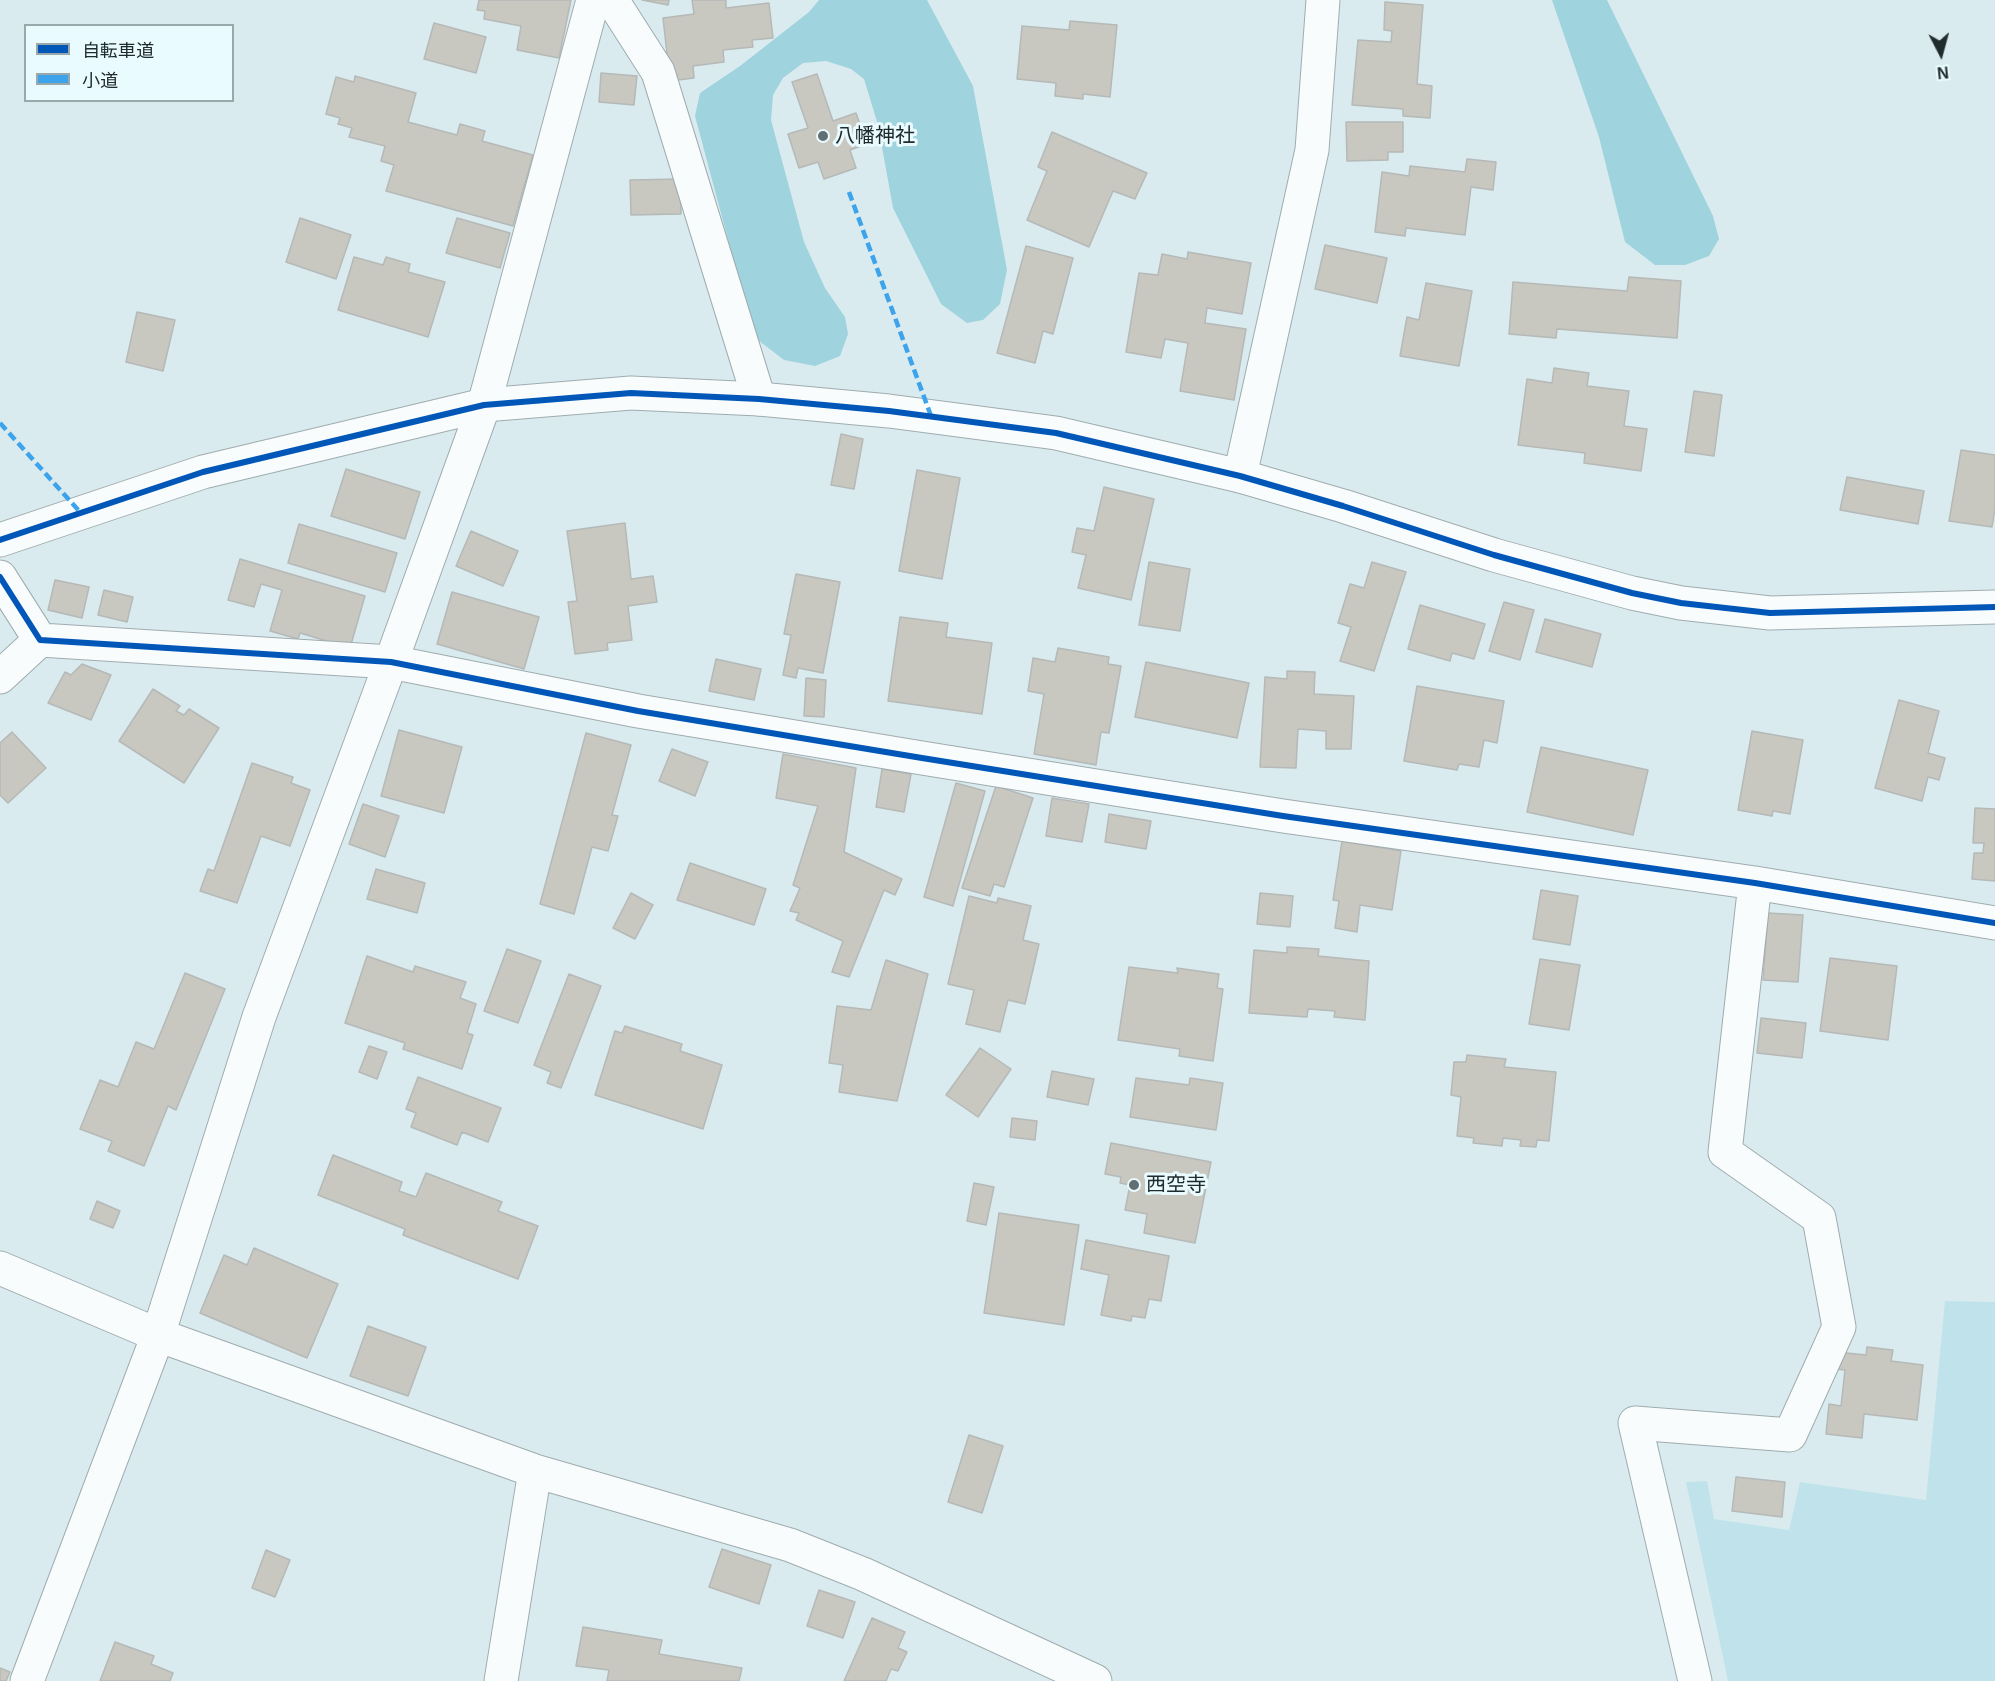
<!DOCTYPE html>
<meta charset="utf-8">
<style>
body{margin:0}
#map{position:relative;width:1995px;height:1681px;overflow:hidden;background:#daebef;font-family:Helvetica,"Noto Sans JP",sans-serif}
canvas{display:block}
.legend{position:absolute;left:24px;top:24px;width:210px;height:78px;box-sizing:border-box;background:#e9fbff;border:2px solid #99a8ab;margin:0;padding:8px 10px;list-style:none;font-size:18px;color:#202b2e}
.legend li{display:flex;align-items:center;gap:12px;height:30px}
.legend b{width:30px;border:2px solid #99a8ab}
.north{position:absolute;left:1911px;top:24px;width:60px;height:60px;-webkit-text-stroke:4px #e9fbff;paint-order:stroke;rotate:174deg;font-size:16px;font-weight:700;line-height:24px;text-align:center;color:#202b2e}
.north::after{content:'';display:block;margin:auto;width:21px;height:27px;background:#202b2e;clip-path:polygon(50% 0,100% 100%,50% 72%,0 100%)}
</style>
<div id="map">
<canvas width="1995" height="1681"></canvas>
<ul class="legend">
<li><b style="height:8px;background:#0057b8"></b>自転車道</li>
<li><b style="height:8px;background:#3da3eb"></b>小道</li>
</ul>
<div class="north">N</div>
</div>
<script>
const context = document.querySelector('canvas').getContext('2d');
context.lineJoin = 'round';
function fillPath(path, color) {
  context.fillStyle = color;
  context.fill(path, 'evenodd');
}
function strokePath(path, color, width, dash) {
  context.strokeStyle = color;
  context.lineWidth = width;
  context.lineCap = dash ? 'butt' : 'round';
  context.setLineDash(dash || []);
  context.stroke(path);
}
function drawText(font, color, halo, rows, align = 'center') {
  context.font = font + ' Helvetica,"Noto Sans JP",sans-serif';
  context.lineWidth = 6;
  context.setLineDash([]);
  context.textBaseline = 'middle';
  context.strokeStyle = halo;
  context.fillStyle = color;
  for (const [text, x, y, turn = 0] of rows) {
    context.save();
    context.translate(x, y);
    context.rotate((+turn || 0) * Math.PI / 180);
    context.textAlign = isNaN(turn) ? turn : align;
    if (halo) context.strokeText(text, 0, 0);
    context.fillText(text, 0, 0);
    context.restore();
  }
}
const green = new Path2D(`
 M1945 1301 1995 1302V1681H1728L1686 1482 1707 1481 1714 1519 1789 1530 1800 1482 1926 1500Z`);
const forest = new Path2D(`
 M819 0H927L973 86 1007 270 1000 304 983 320 967 323 941 304 893 208 878 125 864 79 851 69 826 61 803 63 783 78 773 95 771 120 804 242 825 288 845 317 848 334 840 356 815 366 784 360 754 337 695 116 700 93 740 66 809 12Z
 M1552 0H1607L1713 216 1719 239 1709 256 1685 265H1655L1625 242 1599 137Z`);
const building = new Path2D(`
 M479 0H571L559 58 517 50 521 26 484 19 485 11 477 10Z
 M642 0H669L668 5Z
 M692 0H726V8L769 3 773 38 752 40 753 47 723 50 724 62 693 66 694 78 670 81 663 18 694 14Z
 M1385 2 1423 5 1417 84 1432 86 1430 118 1403 116V109L1352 105 1358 40 1391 42 1392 31 1384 30Z
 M1070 21 1117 25 1110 97 1083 94V99L1055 96 1056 83 1017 79 1022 26 1069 30Z
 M434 23 486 37 476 73 424 59Z
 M601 73 637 76 634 105 599 102Z
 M817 74 833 121 856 113 867 144 850 150 856 168 824 179 818 162 799 168 788 134 808 128 792 82Z
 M355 76 416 93 408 122 457 135 460 124 485 131 482 141 533 155 513 226 386 191 394 165 381 161 385 146 349 137 352 128 338 124 340 118 326 114 336 77 354 82Z
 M1346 122H1403V152H1388V160L1347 161Z
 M1052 132 1147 173 1135 199 1113 191 1089 247 1027 220 1047 171 1038 167Z
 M1467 159 1496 162 1493 190 1471 187 1465 235 1406 228 1405 236 1375 232 1382 172 1409 176 1410 166 1465 172Z
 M680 179 681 214 631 215 630 180Z
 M300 218 351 235 336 279 286 262Z
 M457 218 510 233 500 268 446 253Z
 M1325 245 1387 258 1377 303 1315 289Z
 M1026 246 1073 258 1053 334 1043 331 1035 363 997 353Z
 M1188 252 1251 263 1242 314 1207 308 1205 323 1246 329 1234 400 1180 391 1188 343 1165 339 1161 358 1126 352 1139 273 1158 275 1162 254 1187 259Z
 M354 257 383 265 386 257 410 264 408 272 445 282 428 337 338 310Z
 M1629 277 1681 281 1677 338 1557 329 1556 338 1509 334 1513 282 1627 291Z
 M1426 283 1472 291 1459 366 1400 356 1407 317 1419 320Z
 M137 312 175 320 163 371 126 362Z
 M1554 368 1589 373 1587 386 1629 391 1624 426 1647 429 1641 471 1584 463 1585 453 1518 445 1527 379 1552 383Z
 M1694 391 1722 395 1714 456 1685 452Z
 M841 434 863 439 854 489 831 485Z
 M1961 450 1995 455V509L1992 527 1949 521Z
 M346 469 420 492 405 539 331 516Z
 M917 470 960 478 942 579 899 571Z
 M1847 477 1924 491 1918 524 1840 510Z
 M1104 487 1154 499 1131 600 1078 588 1086 555 1072 552 1077 528 1094 531Z
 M625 523 631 579 653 576 657 602 628 606 632 640 607 643 608 650 575 654 568 602 577 601 567 531Z
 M299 524 397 553 385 592 288 563Z
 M471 531 518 551 503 586 456 566Z
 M240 559 365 596 350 648 300 633 298 639 270 631 282 590 261 584 254 607 228 600Z
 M1149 562 1190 569 1180 631 1139 625Z
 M1372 562 1406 572 1374 671 1340 661 1351 627 1338 623 1350 584 1364 588Z
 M796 574 840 582 823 673 798 668 796 678 783 675 791 635 784 634Z
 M55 580 89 587 82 618 48 610Z
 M104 590 133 597 127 622 98 615Z
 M452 592 539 617 524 669 437 644Z
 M1504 602 1534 610 1520 660 1489 651Z
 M1420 605 1485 624 1474 659 1452 653 1450 661 1408 649Z
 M900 617 948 623 946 637 992 643 982 714 888 701Z
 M1545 619 1601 634 1592 667 1536 652Z
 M1058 648 1109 657 1108 664 1121 666 1109 733 1101 732 1096 765 1034 754 1044 694 1028 691 1033 658 1055 662Z
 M716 659 761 669 754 700 709 691Z
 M1146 662 1249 683 1237 738 1135 717Z
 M82 664 111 675 91 720 48 703 65 672 71 675Z
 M1287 671 1315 672 1314 694 1354 696 1351 749H1326V731L1298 729 1296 768 1260 767 1265 677 1287 679Z
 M806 678 826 680 824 717 804 716Z
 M1417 686 1504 701 1497 743 1484 740 1479 767 1459 764 1457 770 1404 761Z
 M153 689 180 706 176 711 184 715 189 709 219 728 184 783 119 741Z
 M1899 700 1939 711 1928 753 1945 758 1939 780 1928 777 1922 801 1875 788Z
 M399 730 462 747 444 813 381 796Z
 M1752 731 1803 740 1790 814 1773 811 1772 816 1738 810Z
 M12 732 46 768 8 803 0 795V743Z
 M586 733 631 745 612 815 618 816 608 851 592 847 574 914 540 904Z
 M1541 747 1648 770 1633 835 1527 812Z
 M672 749 708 762 695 796 659 781Z
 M783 754 856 768 844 852 902 879 895 895 884 890 849 977 832 972 843 941 796 920 799 913 790 911 800 888 793 885 818 806 776 798Z
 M252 763 293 777 291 783 310 790 290 846 261 836 237 903 200 891 208 869 214 871Z
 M882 769 911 774 904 812 876 807Z
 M956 783 985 791 953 906 924 897Z
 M996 786 1033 798 1004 887 994 884 990 896 962 888Z
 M1052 798 1089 804 1082 842 1046 836Z
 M363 804 399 816 385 857 349 844Z
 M1975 808 1995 809V881L1972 879 1974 853H1983L1984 843H1973Z
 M1109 814 1151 821 1146 849 1105 842Z
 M1342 841 1401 851 1392 910 1360 905 1357 932 1335 928 1339 901 1333 900Z
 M690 863 766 889 754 925 677 900Z
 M376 869 425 883 417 913 367 899Z
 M1541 890 1578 896 1570 945 1533 939Z
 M631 893 653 905 635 939 613 928Z
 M1260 893 1293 896 1290 927 1257 924Z
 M969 896 997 903 998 898 1031 906 1023 940 1039 944 1025 1004 1008 1000 1000 1032 966 1024 974 990 948 984Z
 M1768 913 1803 915 1798 982 1763 980Z
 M1287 947 1319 949 1318 956 1369 961 1365 1020 1334 1017 1335 1011 1308 1009 1307 1017 1249 1013 1254 950 1287 953Z
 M507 949 541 961 518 1023 484 1011Z
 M367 956 413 972 415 966 466 982 460 998 476 1004 467 1033 473 1035 462 1069 403 1049 405 1043 345 1023Z
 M1830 958 1897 966 1888 1040 1820 1031Z
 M1540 959 1580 965 1569 1030 1529 1024Z
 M886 960 928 974 897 1101 839 1092 843 1065 829 1063 837 1006 871 1010Z
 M1129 967 1178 973 1177 968 1219 974 1217 988 1223 989 1213 1061 1179 1056 1180 1049 1118 1040Z
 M185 973 225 989 176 1110 168 1106 144 1166 108 1151 112 1141 80 1129 100 1080 118 1087 136 1042 154 1049Z
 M569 974 601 986 561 1088 547 1083 551 1072 534 1065Z
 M1761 1018 1806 1023 1802 1058 1757 1053Z
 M625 1026 682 1044 680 1051 722 1065 703 1129 595 1095 615 1031 622 1033Z
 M369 1046 387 1052 377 1079 359 1072Z
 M980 1048 1011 1069 978 1117 946 1095Z
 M1467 1055 1506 1059 1504 1067 1556 1072 1549 1141 1537 1140 1536 1147 1520 1146 1521 1140 1503 1138 1502 1146 1473 1143 1474 1138 1457 1136 1461 1097 1451 1095 1454 1062H1466Z
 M1052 1071 1094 1079 1088 1105 1047 1097Z
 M418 1077 501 1108 488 1142 462 1132 457 1145 411 1127 416 1113 406 1109Z
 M1136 1078 1189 1085 1190 1078 1223 1083 1216 1130 1130 1117Z
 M1012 1118 1037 1121 1035 1140 1010 1137Z
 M1111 1143 1211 1162 1195 1243 1144 1233 1147 1214 1125 1210 1130 1185 1120 1183 1121 1177 1105 1174Z
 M333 1155 402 1182 399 1191 416 1197 426 1173 502 1202 498 1211 538 1226 518 1279 403 1235 405 1229 318 1195Z
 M974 1183 994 1187 986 1225 967 1221Z
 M97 1201 120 1211 113 1228 90 1219Z
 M999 1213 1079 1225 1064 1325 984 1313Z
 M1086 1240 1169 1256 1161 1301 1149 1299 1145 1318 1132 1316 1131 1321 1101 1315 1109 1275 1081 1269Z
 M254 1248 338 1284 307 1358 200 1313 224 1255 247 1265Z
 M368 1326 426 1347 408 1396 350 1376Z
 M1867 1347 1893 1350 1891 1361 1923 1365 1917 1420 1864 1414 1862 1438 1826 1434 1829 1404 1841 1406 1845 1370 1835 1369 1837 1352 1866 1355Z
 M969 1435 1003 1446 982 1513 948 1502Z
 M1736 1477 1785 1482 1782 1517 1732 1511Z
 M722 1549 771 1565 759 1604 709 1587Z
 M266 1550 290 1560 275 1597 252 1588Z
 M819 1590 855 1602 843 1638 807 1626Z
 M872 1618 905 1632 898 1648 907 1652 898 1671 891 1669 886 1681H844Z
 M583 1627 662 1640 659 1654 742 1668 739 1681H607L609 1670 576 1666Z
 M115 1642 154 1656 151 1664 173 1673 170 1681H100Z
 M0 1668 10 1672 6 1681H0Z`);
const minor = new Path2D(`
 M612 0 658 72 759 399
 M1240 476 1312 150 1323 0
 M0 577 40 640 391 662 638 711 922 758 1283 816 1755 883 1995 923
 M0 677 40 640
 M0 1268 158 1335 535 1471 790 1545 863 1574 1095 1681
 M27 1681 158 1335 259 1017 391 662 484 405 593 0
 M501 1681 535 1471
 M1695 1681 1635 1423 1790 1435 1839 1327 1819 1218 1725 1152 1755 883`);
const tertiary = new Path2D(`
 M0 540 203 472 484 405 631 393 759 399 889 411 1056 433 1240 476 1343 506 1494 555 1632 593 1681 603 1770 613 1995 607`);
const quiet = new Path2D(`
 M849 192 931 416
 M0 423 80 512`);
const cycleway = new Path2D(`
 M0 540 203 472 484 405 631 393 759 399 889 411 1056 433 1240 476 1343 506 1494 555 1632 593 1681 603 1770 613 1995 607
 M0 577 40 640 391 662 638 711 922 758 1283 816 1755 883 1995 923`);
const markers = [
 [823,136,6,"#616e72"],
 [1134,1185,6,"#616e72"]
];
const poiNames = [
 ["八幡神社",835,136],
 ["西空寺",1146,1185]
];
fillPath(green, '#c0e3eb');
fillPath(forest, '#9fd3de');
fillPath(building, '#c8c7c0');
strokePath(building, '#b5b9b7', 1.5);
strokePath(minor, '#9facaf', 35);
strokePath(tertiary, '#9facaf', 35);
strokePath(minor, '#f9fcfd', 33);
strokePath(tertiary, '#f9fcfd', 33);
strokePath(quiet, '#3da3eb', 4.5, [9, 4.5]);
strokePath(cycleway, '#0057b8', 6);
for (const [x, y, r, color] of markers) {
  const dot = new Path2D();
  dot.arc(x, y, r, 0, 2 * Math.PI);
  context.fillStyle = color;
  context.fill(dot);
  strokePath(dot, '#e9fbff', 2);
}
drawText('20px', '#202b2e', '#e9fbff', poiNames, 'left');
</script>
